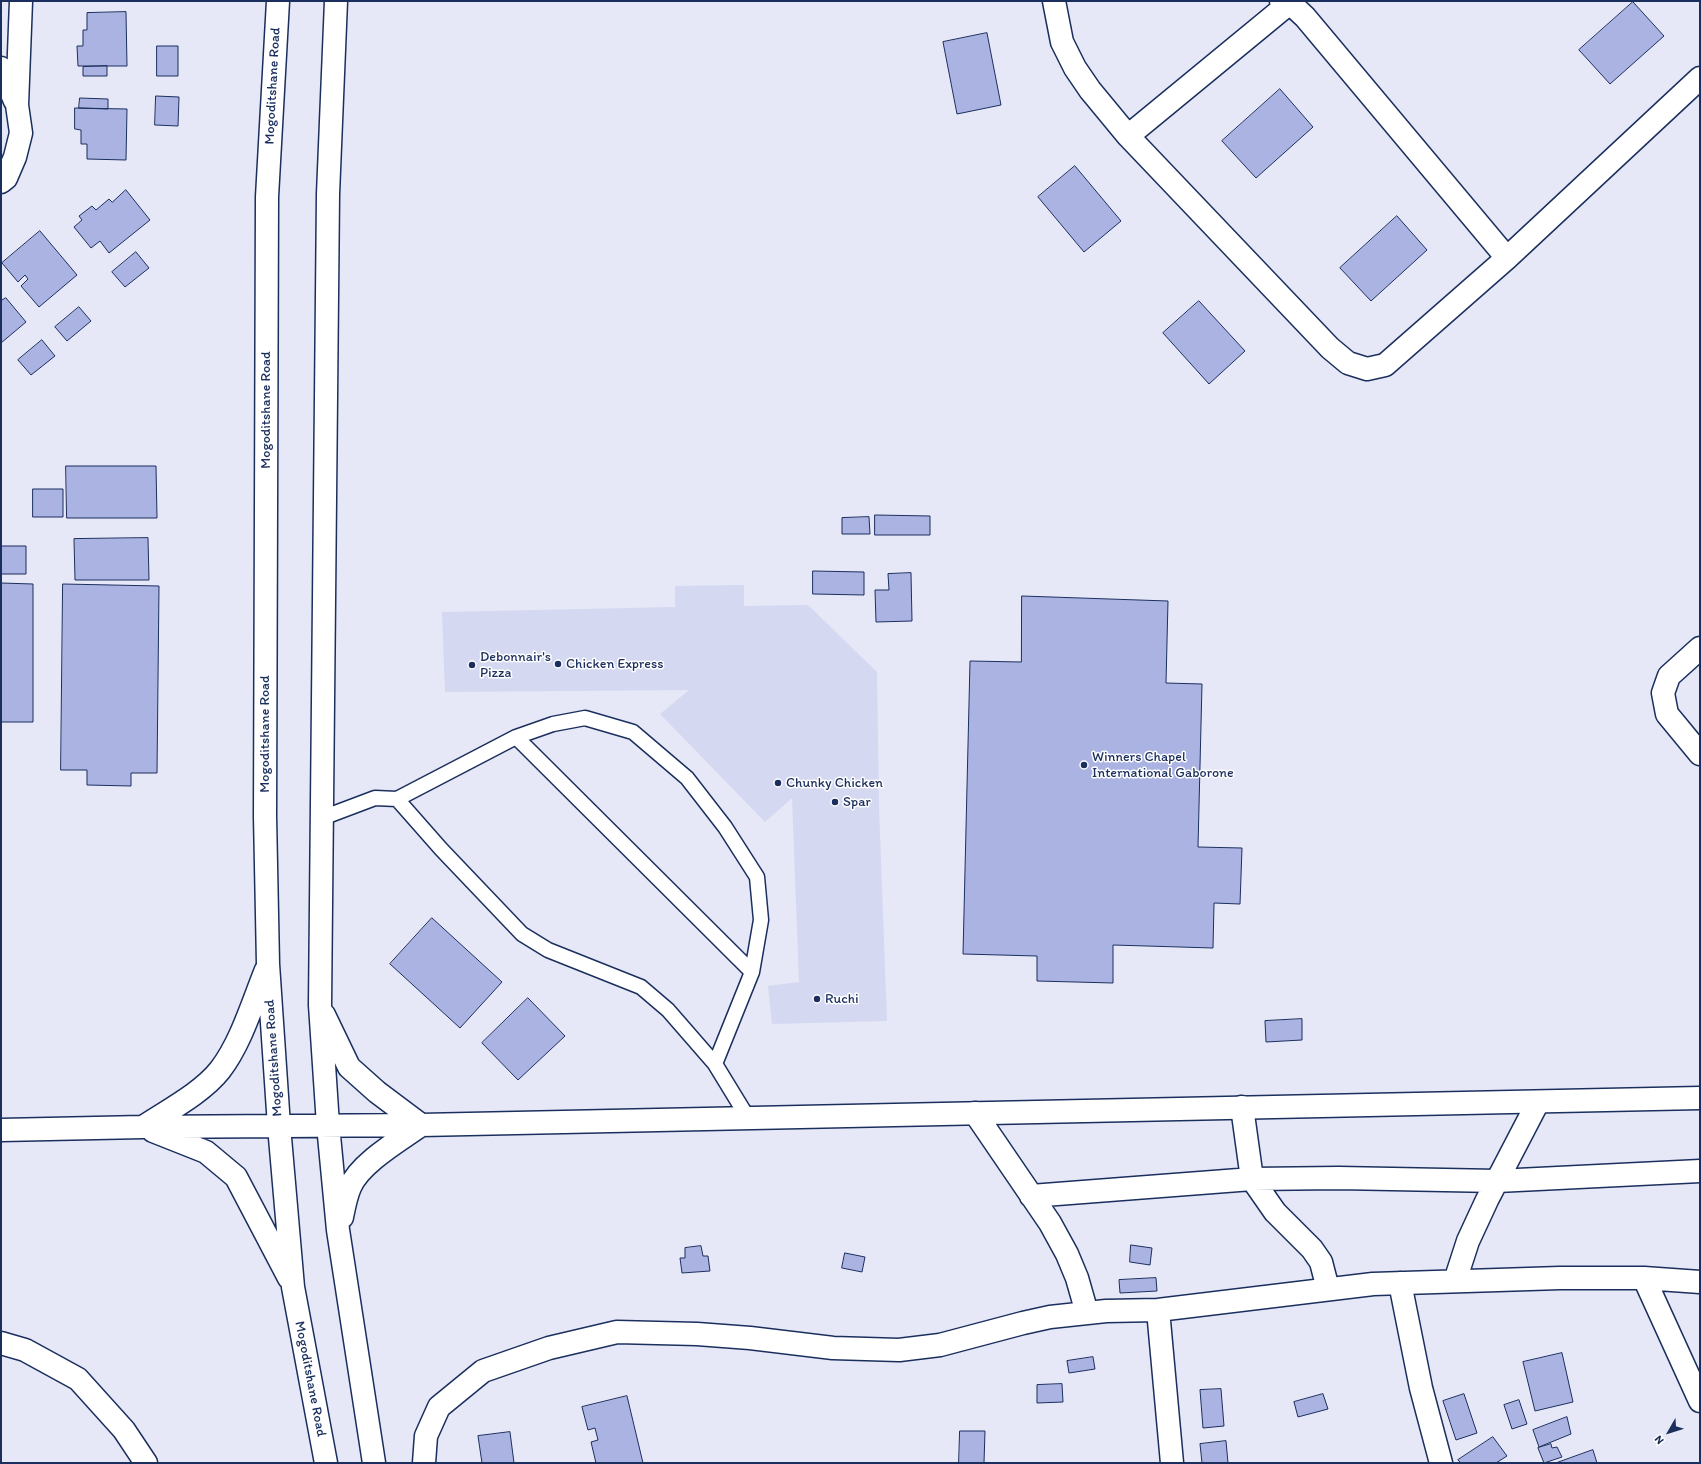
<!DOCTYPE html>
<style>
body{margin:0}
#map{position:relative;width:1701px;height:1464px;overflow:hidden;background:#e6e8f7;font-family:Itim,sans-serif}
canvas{display:block}
.frame{position:absolute;inset:0;border:2px solid #1b2f5e;pointer-events:none}
.north{position:absolute;left:1649px;top:1412px;width:40px;height:40px;-webkit-text-stroke:3px #fff;paint-order:stroke;rotate:231deg;font-size:11px;font-weight:700;line-height:16px;text-align:center;color:#1b2f5e}
.north::after{content:'';display:block;margin:auto;width:14px;height:18px;background:#1b2f5e;clip-path:polygon(50% 0,100% 100%,50% 72%,0 100%)}
</style>
<div id="map">
<canvas width="1701" height="1464"></canvas>
<div class="frame"></div>
<div class="north">N</div>
</div>
<script>
const context = document.querySelector('canvas').getContext('2d');
context.lineJoin = 'round';
function fillPath(path, color) {
  context.fillStyle = color;
  context.fill(path, 'evenodd');
}
function strokePath(path, color, width, dash) {
  context.strokeStyle = color;
  context.lineWidth = width;
  context.lineCap = dash ? 'butt' : 'round';
  context.setLineDash(dash || []);
  context.stroke(path);
}
function drawText(font, color, halo, rows, align = 'center') {
  context.font = font + ' Itim,sans-serif';
  context.lineWidth = 3;
  context.setLineDash([]);
  context.textBaseline = 'middle';
  context.strokeStyle = halo;
  context.fillStyle = color;
  for (const [text, x, y, turn = 0] of rows) {
    context.save();
    context.translate(x, y);
    context.rotate((+turn || 0) * Math.PI / 180);
    context.textAlign = isNaN(turn) ? turn : align;
    if (halo) context.strokeText(text, 0, 0);
    context.fillText(text, 0, 0);
    context.restore();
  }
}
const built = new Path2D(`
 M744 585V606L808 605 877 672 879 807 887 1021 772 1024 768 986 799 982 792 798 765 822 660 714 689 690 445 692 442 612 675 607V586Z`);
const building = new Path2D(`
 M1633 2 1664 36 1610 84 1579 50Z
 M126 12 127 66H78L77 46H83V30H87V13Z
 M987 33 1001 105 957 114 943 42Z
 M157 46H178V76H157Z
 M107 66V76H83V67Z
 M1280 89 1313 127 1256 178 1222 141Z
 M156 96 179 97 178 126 155 125Z
 M80 98 108 99V109L79 108Z
 M75 108 127 109 126 160 87 159V144H81V130L75 129Z
 M1075 166 1121 221 1084 252 1038 197Z
 M126 190 150 220 109 253 100 241 91 248 74 227 82 220 79 216 92 206 96 210 109 199 112 202Z
 M1397 216 1427 250 1371 301 1340 268Z
 M40 231 77 275 39 307 21 286 28 279 25 275 18 282 2 263Z
 M136 252 149 268 125 287 112 272Z
 M6 298 26 322 1 343V301Z
 M1199 301 1245 351 1209 384 1163 333Z
 M79 307 91 321 67 341 55 327Z
 M42 340 55 356 31 375 18 360Z
 M66 466H156L157 518H67Z
 M33 489H63V517H33Z
 M875 515 930 516V535H875Z
 M869 517 870 534H842V518Z
 M148 538 149 580H75L74 539Z
 M1 546H26V574H1Z
 M813 571 864 572V595L813 594Z
 M911 573 912 621 876 622 875 590H889L888 574Z
 M1 583 33 584V722H1Z
 M63 584 159 586 157 773H131V786L87 785V770H61Z
 M1022 596 1168 601 1166 683 1202 684 1198 847 1242 848 1240 904 1214 903 1213 948 1113 945V983L1037 981V956L963 954 970 661 1021 662Z
 M432 918 502 982 460 1028 390 964Z
 M528 998 565 1036 518 1080 482 1043Z
 M1302 1019V1040L1266 1042 1265 1021Z
 M1131 1245 1152 1248 1150 1265 1130 1262Z
 M701 1246 703 1256H708L710 1271 682 1273 680 1258H685V1248Z
 M845 1253 865 1257 862 1272 842 1268Z
 M1156 1278 1157 1291 1120 1293 1119 1280Z
 M1562 1353 1573 1402 1535 1411 1523 1362Z
 M1093 1357 1095 1369 1069 1373 1067 1361Z
 M1062 1384 1063 1402 1037 1403V1385Z
 M1221 1389 1224 1426 1203 1428 1200 1390Z
 M1323 1394 1328 1409 1298 1417 1294 1402Z
 M1464 1394 1477 1433 1456 1440 1443 1401Z
 M627 1396 643 1463H596L591 1442 598 1440 595 1428 588 1430 582 1407Z
 M1519 1400 1527 1424 1512 1429 1504 1405Z
 M1567 1417 1571 1434 1539 1447 1533 1430Z
 M960 1431H985L984 1463H959Z
 M510 1432 514 1463H482L478 1436Z
 M1493 1437 1507 1456 1496 1463H1461L1458 1460Z
 M1226 1441 1228 1463H1202L1200 1444Z
 M1551 1444 1552 1448 1557 1447 1562 1457 1544 1463 1538 1448Z
 M1593 1450 1597 1463H1556Z`);
const lane = new Path2D(`
 M516 737 752 972
 M397 799 516 737 553 724 585 718 633 732 687 778 725 827 757 877 761 920 752 972 715 1064
 M322 818 375 798 397 799 441 849 522 934 548 950 641 987 668 1010 715 1064 748 1118`);
const street = new Path2D(`
 M1054 1 1062 42 1075 68 1090 90 1128 136 1330 348 1348 363 1367 369 1385 365 1507 258 1700 78
 M1281 1 1290 3 1305 17 1507 258
 M1 68 15 101
 M1128 136 1292 1
 M1 182 6 178 15 157 21 133 17 105 21 1
 M1700 648 1669 676 1663 693 1667 714 1700 754
 M1242 1107 1252 1179 1275 1212 1312 1249 1321 1262 1328 1289
 M975 1113 1050 1223 1067 1254 1077 1278 1087 1313
 M1031 1196 1252 1179 1339 1178 1497 1181 1700 1171
 M1644 1278 1700 1401
 M1455 1281 1468 1241 1487 1200 1538 1102
 M1400 1283 1421 1388 1441 1463
 M1158 1310 1172 1463
 M1 1343 25 1350 78 1379 124 1430 146 1463
 M424 1463 426 1436 439 1407 483 1371 549 1348 617 1332 697 1334 750 1338 833 1348 899 1350 940 1345 1023 1323 1050 1317 1106 1311 1158 1310 1373 1284 1560 1278H1644L1700 1282`);
const secondary = new Path2D(`
 M278 1 267 197 265 816 268 964 279 1126 293 1287 326 1463
 M336 1 328 194 320 1005 328 1125 338 1230 374 1463
 M324 1015 349 1067 377 1092 421 1125C400 1140 360 1163 350 1187 346 1196 344 1207 342 1217
 M143 1127C167 1111 202 1093 220 1070 241 1043 253 1002 266 970
 M1 1130 143 1127 421 1125 1700 1098
 M153 1131 206 1152 236 1177 289 1278`);
const markers = [
 [558,664,4,"#1b2f5e"],
 [472,665,4,"#1b2f5e"],
 [1084,765,4,"#1b2f5e"],
 [778,783,4,"#1b2f5e"],
 [835,802,4,"#1b2f5e"],
 [817,999,4,"#1b2f5e"]
];
const streetNames = [
 ["Mogoditshane Road",273,86,-87],
 ["Mogoditshane Road",266,410,-90],
 ["Mogoditshane Road",265,734,-90],
 ["Mogoditshane Road",274,1058,-94],
 ["Mogoditshane Road",310,1379,79]
];
const poiNames = [
 ["Debonnair's",480,657],
 ["Pizza",480,673],
 ["Chicken Express",566,664],
 ["Winners Chapel",1092,757],
 ["International Gaborone",1092,773],
 ["Chunky Chicken",786,783],
 ["Spar",843,802],
 ["Ruchi",825,999]
];
fillPath(built, '#d4d8f1');
fillPath(building, '#abb3e3');
strokePath(building, '#1b2f5e', 1);
strokePath(lane, '#1b2f5e', 17);
strokePath(street, '#1b2f5e', 25);
strokePath(secondary, '#1b2f5e', 25);
strokePath(lane, '#fff', 14);
strokePath(street, '#fff', 22);
strokePath(secondary, '#fff', 22);
for (const [x, y, r, color] of markers) {
  const dot = new Path2D();
  dot.arc(x, y, r, 0, 2 * Math.PI);
  context.fillStyle = color;
  context.fill(dot);
  strokePath(dot, '#fff', 1.5);
}
drawText('14px', '#1b2f5e', '#fff', streetNames);
drawText('14px', '#1b2f5e', '#fff', poiNames, 'left');
</script>
